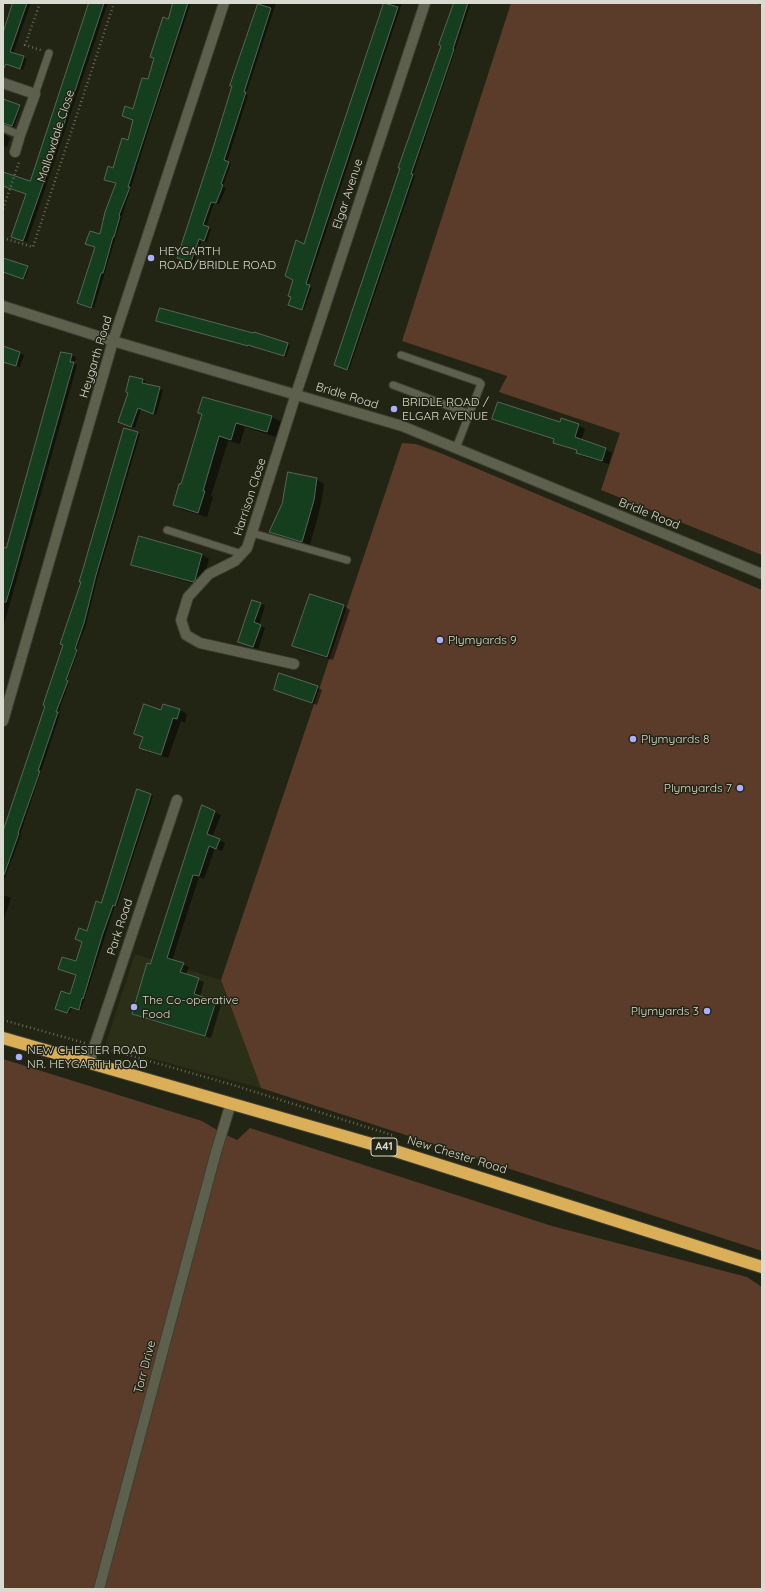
<!DOCTYPE html>
<style>
body{margin:0}
#map{position:relative;width:765px;height:1592px;overflow:hidden;background:#222414;font-family:Quicksand,sans-serif}
canvas{display:block}
.frame{position:absolute;inset:0;border:4px solid #d9dad0;pointer-events:none}
</style>
<div id="map">
<canvas width="765" height="1592"></canvas>
<div class="frame"></div>
</div>
<script>
const context = document.querySelector('canvas').getContext('2d');
context.lineJoin = 'round';
function fillPath(path, color) {
  context.fillStyle = color;
  context.fill(path, 'evenodd');
}
function strokePath(path, color, width, dash) {
  context.strokeStyle = color;
  context.lineWidth = width;
  context.lineCap = dash ? 'butt' : 'round';
  context.setLineDash(dash || []);
  context.stroke(path);
}
function drawText(font, color, halo, rows, align = 'center') {
  context.font = font + ' Quicksand,sans-serif';
  context.lineWidth = 3;
  context.setLineDash([]);
  context.textBaseline = 'middle';
  context.strokeStyle = halo;
  context.fillStyle = color;
  for (const [text, x, y, turn = 0] of rows) {
    context.save();
    context.translate(x, y);
    context.rotate((+turn || 0) * Math.PI / 180);
    context.textAlign = isNaN(turn) ? turn : align;
    if (halo) context.strokeText(text, 0, 0);
    context.fillText(text, 0, 0);
    context.restore();
  }
}
const built = new Path2D(`
 M135 954 221 980 261 1088 105 1046Z`);
const green = new Path2D(`
 M511 3H754L762 5V555L601 490 620 433 499 392 507 376 402 341Z
 M402 443 416 444 443 454 762 590V1251L261 1088 221 980Z
 M3 1059 202 1121 222 1133 237 1140 250 1128 552 1226 747 1277 762 1287V1589H3Z`);
const shadow = new Path2D(`
 M14 3H31L13 54 27 59 23 70 3 63V36Z
 M90 3H108L27 242 16 238 27 194 3 186V173L31 182Z
 M174 3H191L153 116 94 308 78 303 117 184 107 181 128 141 134 120V110L148 81Z
 M258 3H276L246 94 248 95 227 162 231 164 223 186 226 188 219 204 214 203 206 227 211 229 207 242 202 240 194 263 181 259 245 44Z
 M385 3H402L308 286 312 288 304 310 289 305 305 245Z
 M455 3H471L413 175 415 176 349 370 337 366Z
 M3 100 21 107 14 127 5 124 3 125Z
 M3 134 10 138 7 147 3 146Z
 M3 259 29 268 25 279 3 271Z
 M158 321 254 334V333L290 345 286 357 250 345V347Z
 M3 347 24 355 20 367 3 362Z
 M62 353 76 357 74 364 77 365 3 628V548L7 549Z
 M143 380 146 382 145 385 163 390 156 415 141 409 135 428 122 423Z
 M203 399 272 417 281 422 276 437 245 427 240 444 228 441 211 496 213 497 207 517 183 510 174 505 182 486 203 415 199 413Z
 M494 418 578 425 585 429 581 441 605 449 612 453 609 464 584 457 577 453 582 451 560 444V446L554 442 555 440 500 422Z
 M125 429 140 434 98 576 86 625 76 651 78 652 67 681 69 683 58 713 60 714 20 835H21L3 883V837L34 737 46 706Z
 M316 479 324 484 321 504 310 545 277 535 270 531Z
 M140 537 202 555 209 559 202 584 201 586 140 568 133 564Z
 M311 595 344 606 350 610 333 660 300 650 294 646Z
 M260 603 265 606 259 625 265 628 258 649 239 642Z
 M317 687 322 690 317 705 280 692Z
 M163 705 180 710 187 714 185 723 181 721 168 758 148 752 141 747 144 738 135 733 161 711Z
 M151 795 153 796 117 906H115L81 1010 72 1007 70 1013 58 1009 71 996 77 975V963L88 933Z
 M203 806 221 815 212 837 225 843 222 851 215 848 204 879 199 877 172 960 189 967 186 975 204 982 200 997 221 1005 211 1038 139 1017 134 1014Z
 M3 895 11 898 3 922Z`);
const building = new Path2D(`
 M13 3H27L10 52 24 56 20 69 6 64 4 68H3V33Z
 M89 3H104L63 127 23 241 11 237 26 194 3 186V172L30 181Z
 M173 3H188L135 165 128 187H130L119 215 120 216 114 237H113L103 273H101L91 308 77 303 95 247 85 244 90 231 100 234 105 212 116 183 104 180 108 166 113 168 122 138 128 140 133 120 122 116 125 106 133 109 142 78 148 79 154 58 150 57 163 17 168 19Z
 M384 3 398 7 318 247 306 284 310 285 302 310 288 305 291 297 288 296 293 280 285 276 296 240 304 244 324 181Z
 M454 3H468L453 49H454L411 174H413L347 370 334 365 400 168H398L441 46 439 45Z
 M258 4 271 8 244 92H246L224 160 229 162 221 184 223 185 216 203 211 202 203 225 209 227 204 241 199 239 191 262 177 258 213 148 232 86H230Z
 M3 99 20 105 12 126 3 123Z
 M3 258 28 266 23 279 3 272Z
 M160 308 253 333 254 332 288 343 284 356 248 345V346L156 321Z
 M3 346 20 352 16 366 3 362Z
 M61 352 72 354 70 362H74L13 579 6 602H3V547L6 548Z
 M130 376 143 379 142 383 160 387 153 414 138 408 131 427 118 422 128 393 126 392Z
 M203 397 272 416 267 432 236 423 231 440 219 436 203 491H205L198 513 173 505 179 484H181L202 414 198 413Z
 M498 402 560 422 561 418 579 424 575 437 606 448 602 461 576 453 577 450 553 443 554 439 492 419Z
 M124 428 138 432 96 575 84 623 75 649 77 650 66 680 68 681 56 712H58L38 771H40L18 833H19L4 875H3V831L45 706 43 705 63 645 60 644 81 582H79L83 569Z
 M288 472 317 478 314 500 302 542 269 532 282 504Z
 M139 536 202 554 195 580 193 582 131 565Z
 M310 594 344 605 327 657 292 646Z
 M252 600 261 603 254 622 261 625 253 647 238 642Z
 M279 673 318 686 312 703 274 690Z
 M144 704 161 710 163 704 180 709 177 719 173 718 161 755 139 748 143 737 134 734Z
 M137 789 151 794 148 804 115 906 113 905 102 936 83 999 82 998 79 1010 70 1007 67 1013 55 1009 61 991 70 994 76 975 58 969 62 957 76 961 82 942 75 939 79 928 87 931 96 901 101 903Z
 M202 805 215 811 207 834 220 839 216 849 209 846 199 876 193 875 167 958 184 963 180 972 199 978 194 994 216 1001 205 1036 132 1014 147 963 150 964Z`);
const path = new Path2D(`
 M40 3 25 45 41 50
 M3 209 19 162
 M3 238 33 247 114 3
 M3 1020 85 1043
 M104 1048 233 1085 392 1135`);
const lane = new Path2D(`
 M35 94 49 53
 M3 128 20 135
 M401 355 479 382 481 384 456 448
 M393 385 470 414
 M167 530 242 554
 M252 533 347 560`);
const street = new Path2D(`
 M3 83 35 94 20 135 15 152
 M294 664 200 643 186 635 181 620 188 597 209 574 235 561 247 548 296 394 425 3
 M3 721 113 341 224 3
 M89 1062 177 800
 M99 1589 216 1152 231 1103`);
const secondary = new Path2D(`
 M3 306 113 341 402 426 762 574`);
const highway = new Path2D(`
 M3 1038 389 1149 762 1267`);
const markers = [
 [151,258,4,"#acaffb"],
 [394,409,4,"#acaffb"],
 [440,640,4,"#acaffb"],
 [633,739,4,"#acaffb"],
 [740,788,4,"#acaffb"],
 [134,1007,4,"#acaffb"],
 [707,1011,4,"#acaffb"],
 [19,1057,4,"#acaffb"]
];
const shields = [
 [384,1147,26]
];
const shieldNames = [
 ["A41",384,1147]
];
const streetNames = [
 ["Mallowdale Close",56,136,-72],
 ["Elgar Avenue",348,194,-72],
 ["Heygarth Road",96,357,-73],
 ["Bridle Road",347,396,17],
 ["Harrison Close",250,497,-72],
 ["Bridle Road",649,514,22],
 ["Park Road",120,927,-72],
 ["New Chester Road",457,1155,17],
 ["Torr Drive",145,1367,-75]
];
const poiNames = [
 ["HEYGARTH",159,251],
 ["ROAD/BRIDLE ROAD",159,265],
 ["BRIDLE ROAD /",402,402],
 ["ELGAR AVENUE",402,416],
 ["Plymyards 9",448,640],
 ["Plymyards 8",641,739],
 ["Plymyards 7",732,788,"right"],
 ["The Co-operative",142,1000],
 ["Food",142,1014],
 ["Plymyards 3",699,1011,"right"],
 ["NEW CHESTER ROAD",27,1050],
 ["NR. HEYGARTH ROAD",27,1064]
];
fillPath(built, '#2b2f17');
fillPath(green, '#5b3b29');
fillPath(shadow, '#0007');
fillPath(building, '#153e1e');
strokePath(building, '#566658', 1);
strokePath(lane, '#3d3f33', 9);
strokePath(street, '#3d3f33', 12);
strokePath(secondary, '#3d3f33', 12);
strokePath(highway, '#3d3f33', 14);
strokePath(path, '#6a6b5e', 2.5, [1, 3]);
strokePath(lane, '#5d604d', 7);
strokePath(street, '#5d604d', 10);
strokePath(secondary, '#5d604d', 10);
strokePath(highway, '#dbae58', 12);
for (const [x, y, r, color] of markers) {
  const dot = new Path2D();
  dot.arc(x, y, r, 0, 2 * Math.PI);
  context.fillStyle = color;
  context.fill(dot);
  strokePath(dot, '#222414', 1.5);
}
for (const [x, y, w] of shields) {
  const box = new Path2D();
  box.roundRect(x - w / 2, y - 9, w, 18, 3);
  context.fillStyle = '#222414';
  context.fill(box);
  strokePath(box, '#d9dad0', 1);
}
drawText('bold 11px', '#d9dad0', null, shieldNames);
drawText('12px', '#d9dad0', '#222414', streetNames);
drawText('12px', '#d9dad0', '#222414', poiNames, 'left');
</script>
